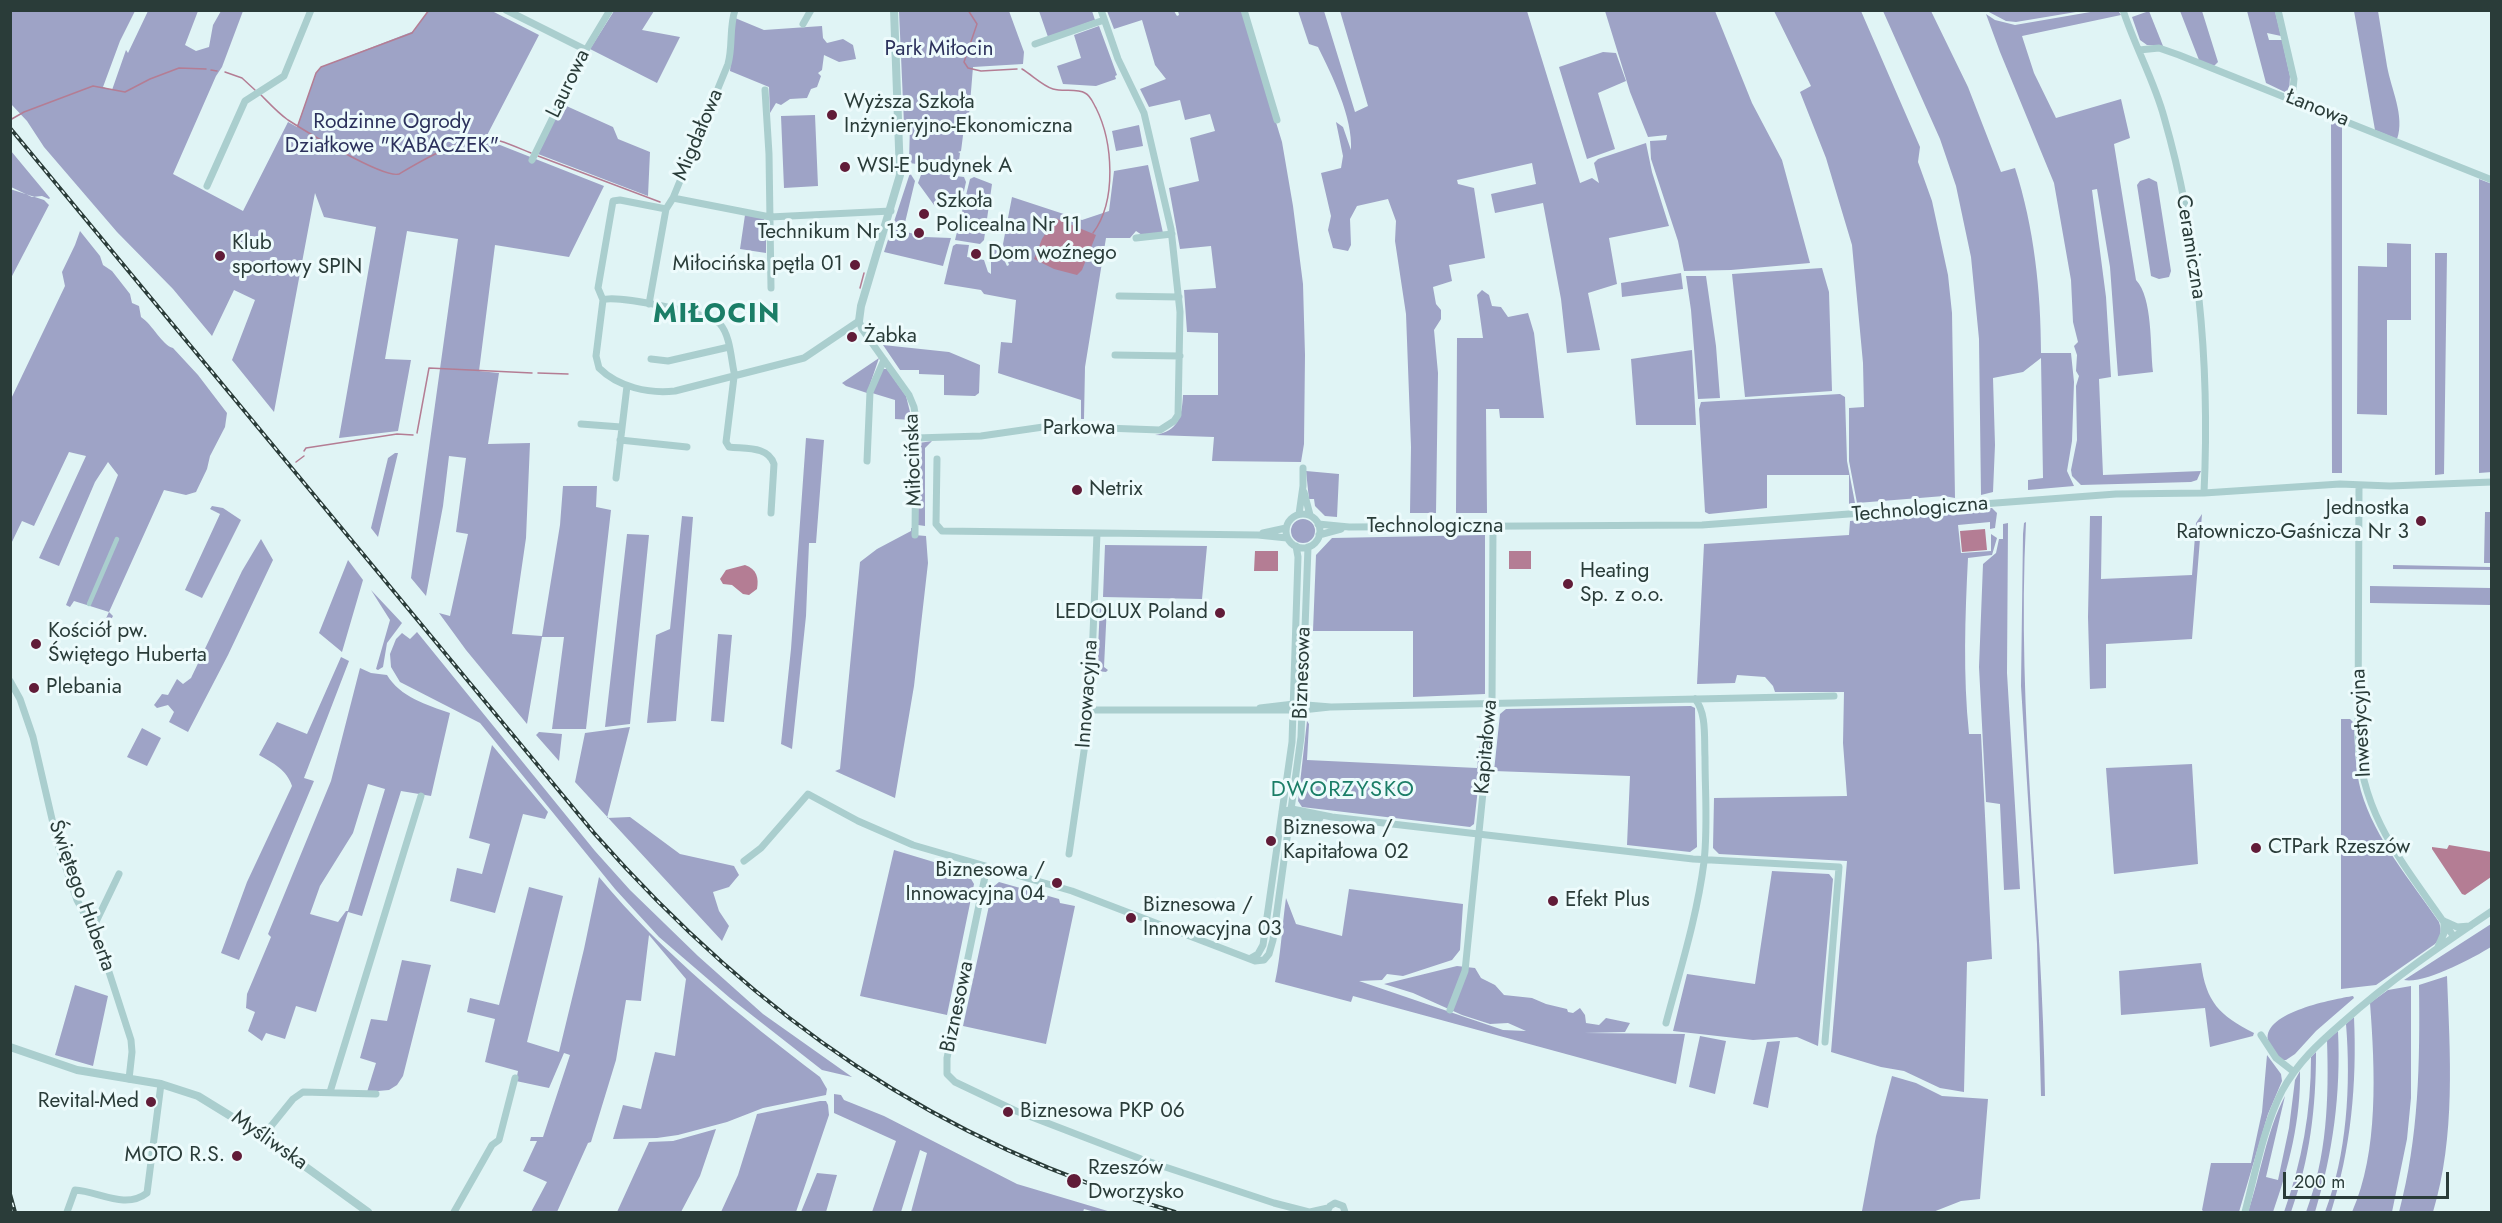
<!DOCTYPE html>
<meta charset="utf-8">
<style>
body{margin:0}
#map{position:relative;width:2502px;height:1223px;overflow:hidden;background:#e0f4f5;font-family:Jost,sans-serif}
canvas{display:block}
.frame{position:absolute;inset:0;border:12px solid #2a3c39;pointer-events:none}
.scale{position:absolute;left:2283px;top:1172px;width:166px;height:27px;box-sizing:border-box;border:3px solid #2a3c39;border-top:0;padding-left:8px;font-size:18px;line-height:21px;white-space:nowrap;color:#2a3c39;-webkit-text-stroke:4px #edfbfc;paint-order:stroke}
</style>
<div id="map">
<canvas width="2502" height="1223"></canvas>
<div class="frame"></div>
<div class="scale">200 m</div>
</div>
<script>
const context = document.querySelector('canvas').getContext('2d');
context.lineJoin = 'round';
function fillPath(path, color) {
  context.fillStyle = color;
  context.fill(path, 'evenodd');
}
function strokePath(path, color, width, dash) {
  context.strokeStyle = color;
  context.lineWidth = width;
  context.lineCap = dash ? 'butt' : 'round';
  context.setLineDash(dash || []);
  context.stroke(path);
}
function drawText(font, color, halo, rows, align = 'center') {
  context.font = font + ' Jost,sans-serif';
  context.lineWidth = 6;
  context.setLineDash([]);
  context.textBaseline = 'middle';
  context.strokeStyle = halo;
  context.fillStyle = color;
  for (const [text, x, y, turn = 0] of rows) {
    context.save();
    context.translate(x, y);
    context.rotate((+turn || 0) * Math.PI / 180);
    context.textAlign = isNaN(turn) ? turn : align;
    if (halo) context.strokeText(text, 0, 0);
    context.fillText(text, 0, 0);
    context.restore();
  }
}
const green = new Path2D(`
 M2102 10 2119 12 2121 15 2022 36 2034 73 2056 118 2121 99 2130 138 2114 144 2136 280C2153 298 2150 347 2153 372L2118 376 2110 267 2097 189 2092 190 2106 297 2111 377 2099 379 2103 475 2201 471 2197 480 2191 482 2081 485 2072 476 2071 470 2077 440 2076 386 2079 376 2076 371 2077 355 2074 346 2078 342 2073 322 2071 280 2054 183 2000 52 1986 14 1995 20 2015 25Z
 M10 11H135L120 41 103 87 112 90 126 50 128 53 148 11H198L185 45 196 51 209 47 213 25 221 11H243L222 67 216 76 173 174 243 211 288 122 297 127 316 73 321 67 414 31 428 11H492L539 35 483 143 500 145 604 186 569 257 495 245 479 371 499 373 488 444 530 443 526 538 512 634 542 636 560 525 563 486H597L596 507 611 510 586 729H552L564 637H542L527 724 466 650 439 613 450 616 468 534 456 532 466 458 449 456 443 506 426 596 411 578 458 239 407 231 385 359 411 360 398 431 339 438 376 227 324 217 315 193 274 412 232 360 255 300 234 290 212 336 173 289 117 232 44 147 27 121 11 104Z
 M614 11H654L642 30 680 37 657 83 590 49Z
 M899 11H1009L1024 52 1023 64 973 67 969 116 965 120 961 151 958 152 960 153 958 168 956 169 909 163 910 124H904Z
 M1039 11H1092L1095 20 1048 37Z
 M1107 11H1174L1177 16 1179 15 1178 11H1242L1282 142 1293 206 1303 284 1305 355 1304 444 1301 462 1212 461 1214 437 1155 435C1178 431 1182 417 1183 395H1218V333L1187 332 1184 290 1216 288 1211 246 1180 249 1169 188 1199 181 1190 138 1215 131 1210 114 1185 120 1180 100 1149 107 1140 89 1166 79 1155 65 1142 20 1114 29Z
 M1298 11H1324L1355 112 1368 106 1340 11H1527L1580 183 1592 178 1599 183 1594 163 1598 159 1646 143 1652 172 1669 226 1609 238 1617 284 1588 293 1600 350 1567 353 1561 299 1543 203 1495 213 1491 194 1536 184 1532 163 1457 180 1458 184 1474 188 1485 258 1449 265 1452 281 1433 287 1436 304 1441 310V319L1434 330 1438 373 1436 513H1410L1411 447 1406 314 1395 241 1396 221 1388 199 1357 206 1350 219 1351 245 1348 251 1333 248 1328 230 1331 216 1321 173 1341 168 1343 156 1336 122 1343 127 1351 150C1353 118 1332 75 1318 47L1309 44Z
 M1605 11H1715L1752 103 1782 160 1810 263 1731 270 1684 271 1678 241 1651 159 1650 141 1666 140 1667 135 1648 137 1630 92Z
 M1774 11H1861L1920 147 1918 162 1932 201 1948 275 1952 313 1955 498 1944 496 1857 503 1849 461V408L1864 407 1863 363 1852 245 1826 158 1800 92 1811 86Z
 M1883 11H1931L1968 87 2001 172 2015 168C2034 227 2041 291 2041 353H2071L2074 382 2072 441 2067 471 2074 486 2028 490V480L2043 478 2041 358 2023 372 1993 378 1995 445 1993 492 1981 495 1979 339 1971 257 1956 186 1940 139Z
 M1987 11H2082L2016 22 2006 21Z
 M2149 11 2163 46 2147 45 2140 40 2132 17Z
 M2180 11H2202L2218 62 2214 66 2199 60Z
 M2247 11H2275L2281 36 2267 33 2269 40H2282L2290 76 2289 94 2266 83Z
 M2354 11H2378C2381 29 2384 48 2387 66 2391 89 2405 116 2397 139L2375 130Z
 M735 18 764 30 822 26 823 38 827 43 843 39 853 45 856 59 839 62 824 55 822 70 818 73 821 76 817 87 811 89 807 98 790 99 781 105 776 103 770 113 769 87 730 71Z
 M1099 26 1117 75 1115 76 1116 79 1096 86 1063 84 1057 66 1081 58 1074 35Z
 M1603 52 1616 53 1626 81 1598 93 1615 149 1587 159 1559 67Z
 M562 104 613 127 618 139 650 152 648 196 538 154Z
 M815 115 818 186 784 188 781 116Z
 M2331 119 2342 123V473H2332Z
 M1139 125 1143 146 1116 151 1112 131Z
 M11 151 50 198 49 199 42 196 32 197 11 187Z
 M1148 165 1163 233 1142 235 1136 231 1130 238H1106L1085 367 1084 419H1081V400L998 373 1001 342 1012 343 1016 300 984 294 981 290 944 284 953 246 956 244 969 245 967 257 984 260 988 272 991 274V255L987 248 1000 251 1007 266 1009 265 1003 244 1012 197 1082 220 1109 211 1114 171Z
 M922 172 964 177 966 182 964 191 941 210 934 205 918 183Z
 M910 173 915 181 903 231 925 237 951 238 943 266 884 252Z
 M974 177 992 184 984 240 980 244 955 240 970 179Z
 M2149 178 2157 182 2171 271 2169 277 2159 279 2151 276 2137 185 2140 181Z
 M2479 179 2492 184V472L2479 473Z
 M10 189 44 200 49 205 11 278Z
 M745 215 763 218 766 222V253L740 249Z
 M80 231 100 256 103 265 112 271 130 294 132 303 139 306 141 317C153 325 162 345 173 348L198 375 227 413 225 427 210 456 207 469 196 492 186 495 164 490 109 612 113 616 105 631 101 629 109 612 74 601 70 607 66 605 118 475 108 462 95 482 59 566 39 558 86 456 69 452 34 526 22 521 11 544 10 401 65 286 62 272 75 245Z
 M2387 243 2411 244V320H2387V415L2357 414 2358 266 2387 267Z
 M2435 253H2447L2444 474 2435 475Z
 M1822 268 1829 292 1832 391 1745 397 1732 274Z
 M1681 273 1683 289 1622 297 1621 283Z
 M1686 276H1706L1716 346 1720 398 1698 399 1691 310Z
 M1482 290 1489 295 1492 306 1501 307 1508 317 1528 313 1534 333 1544 418H1500L1499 409H1486L1487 513H1456L1457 338H1483L1477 295Z
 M883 345 949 352 980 365 979 393 975 396 944 395V375L919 374V370H900Z
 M1692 350 1696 425H1636L1631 359Z
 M879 358 867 393 846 386 842 383Z
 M883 369H887L906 396 912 420 895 419V400L872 393Z
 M1840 394 1845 397 1847 461 1855 503 1849 504V475H1767V508L1709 514 1705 512 1699 409 1701 402Z
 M806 438 824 440 816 543H809L806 616 792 749 781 744 791 649Z
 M932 441 925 448V526L918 525 919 443Z
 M395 453H398L378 537 371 528 388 458Z
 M1306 471 1339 474 1337 517 1325 516 1315 506 1314 499H1309Z
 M212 506 223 508 241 520 202 598 185 590 220 514 210 509Z
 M1992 508 1997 513 1995 528 1990 529V522L1958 525 1961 553 1991 551V534L1997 538 1992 555 1968 558C1965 617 1963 675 1969 734H1981L1992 959 1967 962 1964 1092 1940 1088 1904 1071 1881 1067 1831 1052 1847 861 1719 854 1713 848 1714 798 1847 796 1843 743 1844 692H1775L1773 686 1765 677 1737 675 1735 683 1697 684 1704 544 1849 535 1850 521Z
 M2485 512H2491V563H2484Z
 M2202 514 2192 639 2106 644V688L2090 689 2088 617 2090 516H2102L2101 579 2192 575 2196 523Z
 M682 516 693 517 676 721 647 723 656 635 670 629Z
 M1291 531a12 12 0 1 1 24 0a12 12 0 1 1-24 0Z
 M2026 522C2016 714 2043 905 2045 1096H2041L2037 944 2021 686 2023 534 2024 523Z
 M2008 523 2007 673 2020 889 2004 890 2000 804 1986 802 1979 667 1983 564 1996 553 1999 539H2003V524Z
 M911 528H914V535L926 536 928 563 914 686 895 798 835 771 840 769 860 562 877 549 911 531Z
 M627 534 649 535 630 724 605 727Z
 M1485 535V694L1413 697V631H1313L1316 555 1332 538Z
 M261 539 273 560 228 655 188 732 169 722 174 712 168 705 157 708 154 705 162 694 168 695 177 679 183 684 191 678 242 571Z
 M1105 545 1207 546 1202 599 1103 597Z
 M348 560 363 580 342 652 319 633Z
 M2393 565 2491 567V570L2393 569Z
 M2370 586 2491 588V605L2370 603Z
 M371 590 402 623 387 643 383 667 378 670 376 669 390 620Z
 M1100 605H1107L1104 667 1108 670 1106 672 1097 671Z
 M417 632 595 851 630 890 698 956 763 1014 852 1077 822 1070 730 998 659 937 615 889 480 723 400 682 391 667 390 654 396 639 402 633 410 639Z
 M718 634 732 635 724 722 711 721Z
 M341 657 349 661 304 778 314 781 239 960 221 953 247 882 292 786C287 770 273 763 259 755L277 722 307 734Z
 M360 668 371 673 387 675C400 697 427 705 450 713L431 796 401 791 362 916 348 912 316 1012 296 1006 285 1039 266 1033 262 1041 248 1031 255 1012 246 1008 247 994 271 937 268 934 331 781ZM368 784 385 789 348 911H346L338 922 310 914 320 886 353 833Z
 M1691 706 1695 708 1697 847 1690 852 1627 845 1630 776 1494 771 1500 714 1506 709Z
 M2341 719H2350L2354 723C2355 746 2355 769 2361 791 2375 839 2411 881 2439 922 2442 931 2441 937 2435 944L2376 985 2341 989Z
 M1307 721 1309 724 1307 760 1477 768 1481 733 1484 735 1474 824 1470 827 1302 807 1298 801Z
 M630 727 607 818 630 817 680 854 734 866 739 875 729 887 713 892 719 911 729 926 722 941 575 782 585 733Z
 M142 728 161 738 147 766 127 757Z
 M539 732 562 734 559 761 536 735Z
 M492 745 548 812 545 819 523 814 495 913 450 901 457 868 482 874 490 844 469 838Z
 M2192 764 2198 864 2114 874 2106 768Z
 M894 850 967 872 974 884 947 1015 860 996Z
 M1772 871 1829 874 1833 879 1818 1046 1797 1037 1753 1040 1673 1031 1687 974 1755 984Z
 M599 877C662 953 741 1017 820 1077L827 1089 826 1095 763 1108 727 1122 678 1135 657 1138 613 1139 623 1105 641 1109 655 1052 675 1056 686 979 649 935 641 1001 626 1000 616 1060 591 1142 588 1143 557 1212H531L547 1182 523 1171 537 1141H530L531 1137H543L570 1055 564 1053 549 1088 516 1081 518 1071 485 1062 495 1019 467 1012 470 998 499 1005 529 887 563 896 527 1042 559 1052 584 949Z
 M999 882 1059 899 1060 903 1075 906 1046 1044 963 1026 993 887Z
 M1349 889 1463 904 1460 950 1452 960 1403 976 1387 974 1382 980 1359 981 1503 1030 1526 1031 1508 1023 1490 1024 1462 1015 1413 993 1384 984 1457 966 1475 968 1481 978 1495 985 1504 995 1532 998 1546 1004 1567 1009 1568 1012 1573 1013 1580 1008 1585 1015 1586 1023 1599 1025 1606 1018 1630 1023 1625 1032 1584 1033 1685 1034 1676 1084 1353 996 1351 1002 1275 982C1281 954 1282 926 1286 898L1296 924 1342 936Z
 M2491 924V947C2473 958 2425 984 2404 980Z
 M402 960 431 965 403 1076 397 1085 389 1090 367 1092 376 1063 360 1058 371 1019 387 1021Z
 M2201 963C2206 1002 2219 1015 2254 1033L2253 1036 2210 1047 2205 1008 2121 1015 2119 971Z
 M2447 976C2450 1054 2456 1136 2433 1212H2399C2419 1137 2420 1063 2419 985Z
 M75 985 108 996 93 1066 55 1055Z
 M2411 986V1098L2407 1139 2392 1212H2352C2379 1152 2375 1069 2370 1003L2388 990Z
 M2353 996 2354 998 2316 1031 2295 1054 2286 1060H2280C2277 1055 2269 1047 2268 1040 2263 1012 2335 999 2353 996Z
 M2354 1017C2357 1084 2351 1149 2331 1212H2325C2347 1155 2351 1085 2346 1024Z
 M2338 1031C2341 1093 2333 1154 2315 1212H2306C2327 1156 2329 1100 2327 1040Z
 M1700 1036 1726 1041 1715 1094 1689 1087Z
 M1780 1041 1768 1108 1753 1104 1767 1042Z
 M2316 1052C2316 1108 2310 1159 2291 1212H2284C2302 1161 2311 1112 2311 1057Z
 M2267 1055 2281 1074 2282 1081 2268 1114 2239 1212H2204L2202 1210 2211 1163H2251L2262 1112Z
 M2300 1071C2301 1119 2289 1167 2273 1212H2248C2261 1174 2266 1132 2285 1096L2266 1177 2278 1180 2289 1128 2295 1080Z
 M1892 1076 1916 1083 1942 1096 1988 1099 1980 1199 1961 1201 1933 1212H1844L1862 1211 1876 1136Z
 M834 1094 841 1095 844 1100 884 1116 1017 1184 1111 1212H1095L1084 1209 1083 1212H911L927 1153 920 1150 901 1212H872L896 1141 834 1113Z
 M820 1101H826L828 1105 829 1115 796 1212H721L738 1175 757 1114Z
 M716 1129 700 1176 681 1212H617L649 1142 673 1141Z
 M817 1173 837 1175 826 1212H801Z`);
const water = new Path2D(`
 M1055 218 1096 235 1082 270 1077 275 1054 269 1034 259 1042 239Z
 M1985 529 1987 550 1962 552 1960 531Z
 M1255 551H1278V571H1254Z
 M1509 551H1531V569H1509Z
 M745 565C757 569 759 578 757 589L749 595 743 594 732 585 723 584 720 579 726 570Z
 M2449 845 2491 852V877L2465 895 2462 894 2432 849V847L2447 849Z`);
const stream = new Path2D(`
 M968 10 977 24 964 62 968 68 981 71 1017 69
 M1022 69C1032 75 1043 86 1053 89 1063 92 1077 88 1085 93 1091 96 1093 103 1096 108 1113 142 1117 201 1093 233
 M211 70 217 71
 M225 72 242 78 255 90
 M261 95C269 103 278 113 288 120 305 131 384 179 399 174 426 158 467 133 500 141 510 144 521 149 531 153
 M10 120 24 112 93 86 125 92 150 79 179 68 206 69
 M298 125 316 73 321 67 412 33 429 10
 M538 156 660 202
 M860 288 864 273
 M538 373 568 374
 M417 433 429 368 532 373
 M304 451 306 448 397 434 413 435
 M296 462 304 456`);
const pedestrian = new Path2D(`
 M89 604 117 539`);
const minor = new Path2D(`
 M506 10 586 50
 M1244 10 1277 120
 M2123 10C2135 47 2154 80 2164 117 2199 239 2210 367 2204 493
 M2278 10 2294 79 2292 99
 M803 24 811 10
 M1035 44 1104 20
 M2139 50 2159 48 2179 55 2492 180
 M765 90 769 154 771 288
 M532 160 586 50 610 10
 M207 186 245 101 284 76 311 10
 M673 198 770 217 891 211
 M1136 238 1172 234
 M1119 296 1179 297
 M603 300 598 288 613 201 620 200 666 209
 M649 304 666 209 673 198 728 64C733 46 729 28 735 10
 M1115 355 1180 356
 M651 359 668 361 729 347
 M581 424 621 427
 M916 438 981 436 1050 426 1160 430 1174 421 1178 415 1180 312 1171 229 1144 113 1118 59 1101 10
 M620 440 687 447
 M937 459 936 524 942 531 1258 535 1287 538
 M867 461 870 392 884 360
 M616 478 627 386
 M2359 485 2358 736C2360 819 2410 871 2454 937
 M1304 492 1310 515
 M771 513 774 464C768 446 746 449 729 447L726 442 734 377V372C731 358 730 335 720 324 711 314 614 294 603 300L596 356 599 368C618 387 649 394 675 391L804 358 859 321 862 329 909 395 914 407 916 420 915 535
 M1299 514 1303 486V468
 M1286 531a17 17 0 1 1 34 0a17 17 0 1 1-34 0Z
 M1318 524 1349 527 1702 525 2116 494 2204 493 2340 484 2390 486 2492 482
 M1263 533 1286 528
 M1319 535 1341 529
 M10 681 20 699 33 737 58 845 77 900 99 941 131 1040 132 1052 129 1079
 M1260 708 1294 704 1331 707 1834 696
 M1090 710H1302L1330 707
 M1282 812 1292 809 1332 817 1693 859 1839 867 1825 1042
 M1287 815 1320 818
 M1069 854 1090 710 1097 533
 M744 861 761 848 808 794 858 821 913 845 1072 891 1255 961 1264 960 1269 954 1273 940 1301 737 1308 547
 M987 867 947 1058V1074L955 1082 1016 1111 1141 1159 1274 1203 1309 1212
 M2446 922 2457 927 2470 926
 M93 928 119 874
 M2438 947 2444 933V921
 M1251 958 1258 954 1263 945 1292 742 1298 557 1296 546
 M1450 1010 1465 971 1492 703 1493 526
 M1666 1023C1680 970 1697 917 1704 862 1708 827 1705 792 1705 757 1704 739 1707 713 1695 699
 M2261 1035 2276 1058 2294 1072
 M330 1092 421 796
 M263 1136 293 1099 303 1092 376 1094
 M67 1212 75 1190C98 1191 125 1210 147 1193L161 1084
 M454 1212 492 1145 499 1140 515 1078
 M1310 1212 1328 1208
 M1327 1212 1330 1206 1335 1203 1343 1206 1345 1212
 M2245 1212C2255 1174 2264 1126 2282 1091 2297 1063 2319 1043 2342 1023 2389 981 2440 946 2492 911`);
const tertiary = new Path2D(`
 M859 321 861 306 900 175 894 10
 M10 1047 77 1070 161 1084 198 1096 263 1136 368 1212`);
const rail = new Path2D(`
 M10 128 594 833C757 1018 937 1143 1175 1212
 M10 1194 15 1212`);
const markers = [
 [832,115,6,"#611c38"],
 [845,167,6,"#611c38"],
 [924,214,6,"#611c38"],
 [919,233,6,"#611c38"],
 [976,254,6,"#611c38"],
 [220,256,6,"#611c38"],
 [855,265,6,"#611c38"],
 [852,337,6,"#611c38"],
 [1077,490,6,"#611c38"],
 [2421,521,6,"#611c38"],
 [1568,584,6,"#611c38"],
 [1220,613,6,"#611c38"],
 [36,644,6,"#611c38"],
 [34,688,6,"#611c38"],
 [1271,841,6,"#611c38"],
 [2256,848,6,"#611c38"],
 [1057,883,6,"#611c38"],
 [1553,901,6,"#611c38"],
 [1131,918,6,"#611c38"],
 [151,1102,6,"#611c38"],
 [1008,1112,6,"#611c38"],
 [237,1156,6,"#611c38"],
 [1074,1181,8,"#611c38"]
];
const parkNames = [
 ["Park Miłocin",939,50],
 ["Rodzinne Ogrody",392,123],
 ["Działkowe \"KABACZEK\"",392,147]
];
const streetNames = [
 ["Laurowa",569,84,-64],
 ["Łanowa",2317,109,22],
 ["Migdałowa",699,135,-67],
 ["Ceramiczna",2190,247,81],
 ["Parkowa",1079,429],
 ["Miłocińska",914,460,-92],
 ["Technologiczna",1920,510,-5],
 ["Technologiczna",1435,527],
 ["Biznesowa",1303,673,-88],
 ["Innowacyjna",1088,694,-86],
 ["Inwestycyjna",2362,723,-93],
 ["Kapitałowa",1487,747,-85],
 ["Świętego Huberta",81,896,70],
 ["Biznesowa",958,1007,-78],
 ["Myśliwska",269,1141,35]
];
const poiNames = [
 ["Wyższa Szkoła",844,103],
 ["Inżynieryjno-Ekonomiczna",844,127],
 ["WSI-E budynek A",857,167],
 ["Szkoła",936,202],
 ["Policealna Nr 11",936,226],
 ["Technikum Nr 13",907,233,"right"],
 ["Klub",232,244],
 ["sportowy SPIN",232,268],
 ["Dom woźnego",988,254],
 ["Miłocińska pętla 01",843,265,"right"],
 ["Żabka",864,337],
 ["Netrix",1089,490],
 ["Jednostka",2409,509,"right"],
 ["Ratowniczo-Gaśnicza Nr 3",2409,533,"right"],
 ["Heating",1580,572],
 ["Sp. z o.o.",1580,596],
 ["LEDOLUX Poland",1208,613,"right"],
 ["Kościół pw.",48,632],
 ["Świętego Huberta",48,656],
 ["Plebania",46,688],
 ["Biznesowa /",1283,829],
 ["Kapitałowa 02",1283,853],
 ["CTPark Rzeszów",2268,848],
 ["Biznesowa /",1045,871,"right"],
 ["Innowacyjna 04",1045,895,"right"],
 ["Efekt Plus",1565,901],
 ["Biznesowa /",1143,906],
 ["Innowacyjna 03",1143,930],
 ["Revital-Med",139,1102,"right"],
 ["Biznesowa PKP 06",1020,1112],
 ["MOTO R.S.",225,1156,"right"],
 ["Rzeszów",1088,1169],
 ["Dworzysko",1088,1193]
];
const neighbourhoodNames = [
 ["DWORZYSKO",1343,791]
];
const districtNames = [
 ["MIŁOCIN",717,315]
];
fillPath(green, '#9ea3c6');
fillPath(water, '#b47d94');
strokePath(stream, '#b47d94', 1.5);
strokePath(pedestrian, '#aacece', 4.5);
strokePath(minor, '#aacece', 7);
strokePath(tertiary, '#aacece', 8);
strokePath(rail, '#2a3c39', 4);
strokePath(rail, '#edfbfc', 1.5, [4.5]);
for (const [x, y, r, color] of markers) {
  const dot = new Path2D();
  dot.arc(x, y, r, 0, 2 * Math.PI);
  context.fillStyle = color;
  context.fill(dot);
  strokePath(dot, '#edfbfc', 2);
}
drawText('21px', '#2c315c', '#edfbfc', parkNames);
drawText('21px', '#2a3c39', '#edfbfc', streetNames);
drawText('21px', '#2a3c39', '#edfbfc', poiNames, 'left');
context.letterSpacing = '1.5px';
drawText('22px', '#1b7e67', '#edfbfc', neighbourhoodNames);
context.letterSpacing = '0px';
context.letterSpacing = '1.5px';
drawText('bold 27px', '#1b7e67', '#edfbfc', districtNames);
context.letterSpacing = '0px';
</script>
